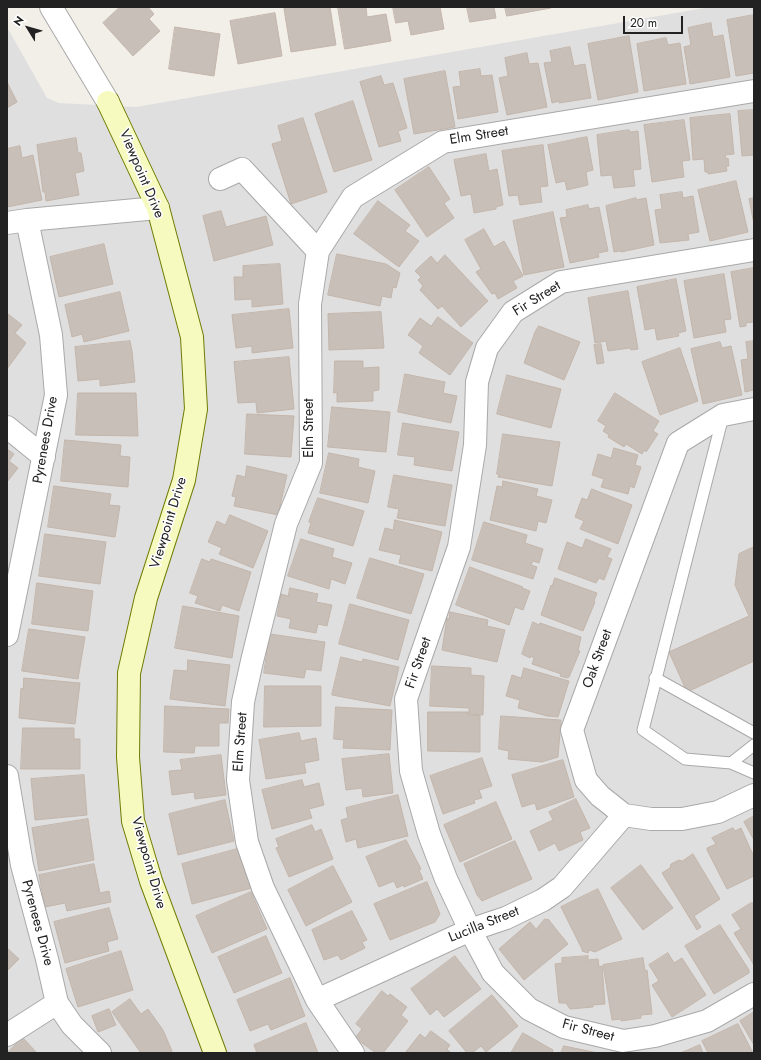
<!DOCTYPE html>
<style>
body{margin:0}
#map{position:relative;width:761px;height:1060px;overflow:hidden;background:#f2efe9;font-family:Jost,sans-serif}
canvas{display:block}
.frame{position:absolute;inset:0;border:8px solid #222;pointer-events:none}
.north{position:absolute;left:8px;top:8px;width:40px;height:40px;-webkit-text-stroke:3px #fff;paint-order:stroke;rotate:307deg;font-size:11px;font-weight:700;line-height:16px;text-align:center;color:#222}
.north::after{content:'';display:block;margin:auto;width:14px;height:18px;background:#222;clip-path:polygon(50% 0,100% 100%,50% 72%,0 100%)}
.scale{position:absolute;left:623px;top:16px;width:60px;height:18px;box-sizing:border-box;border:2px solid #222;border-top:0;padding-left:5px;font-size:12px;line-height:14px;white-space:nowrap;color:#222;-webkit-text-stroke:3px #fff;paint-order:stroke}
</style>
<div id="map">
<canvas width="761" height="1060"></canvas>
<div class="frame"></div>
<div class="north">N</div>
<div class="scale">20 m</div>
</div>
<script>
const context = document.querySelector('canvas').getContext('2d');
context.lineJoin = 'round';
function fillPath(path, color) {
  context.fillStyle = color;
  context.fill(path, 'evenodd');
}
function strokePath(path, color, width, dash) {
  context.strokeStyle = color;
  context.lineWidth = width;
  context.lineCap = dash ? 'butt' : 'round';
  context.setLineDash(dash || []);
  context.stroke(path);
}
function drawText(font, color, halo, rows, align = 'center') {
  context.font = font + ' Jost,sans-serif';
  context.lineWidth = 3;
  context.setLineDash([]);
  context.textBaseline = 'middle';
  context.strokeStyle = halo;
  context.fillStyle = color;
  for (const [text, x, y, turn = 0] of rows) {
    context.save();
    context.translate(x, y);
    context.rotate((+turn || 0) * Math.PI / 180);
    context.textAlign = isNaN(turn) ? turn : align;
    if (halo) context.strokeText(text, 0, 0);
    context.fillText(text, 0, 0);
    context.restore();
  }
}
const residential = new Path2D(`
 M710 7H754V1053H7V27L47 98 59 103 136 107Z`);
const building = new Path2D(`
 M120 7H148L154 14 149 19 160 31 133 56 103 23Z
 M299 7H330L336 45 291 52 284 9Z
 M338 7H366L367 17 386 14 391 41 345 49Z
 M393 7H440L444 29 411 35 408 21 396 23Z
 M467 7H494L496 18 470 22Z
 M505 7H551V8L507 16Z
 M275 13 282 56 238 64 230 21Z
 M754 15V73L736 76 727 20Z
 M711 23 713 37 723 35 730 77 690 84 684 47 691 45 688 28Z
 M175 27 220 34 214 76 169 69Z
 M629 36 638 92 598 100 588 44Z
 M666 38 668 45 680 43 686 84 644 91 637 44Z
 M570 47 574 66 585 64 591 98 559 103V101L552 103 544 63 552 62 550 51Z
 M527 53 529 64 538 63 547 107 507 115 499 78 508 76 505 58Z
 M480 69 481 76 492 75 498 112 458 119 453 87 461 86 459 72Z
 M445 71 455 127 414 134 404 79Z
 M381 76 384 85 393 83 407 128 398 131 401 141 379 147 360 82Z
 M7 82 17 102 7 108Z
 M353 101 372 160 334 172 315 114Z
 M754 110V155L742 156 738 111Z
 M730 114 734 154 725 155 726 159 728 158 729 166H726L727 171 708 174V172H705L704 159 693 160 690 118Z
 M303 118 327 192 291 204 272 144 282 141 278 126Z
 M684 120 690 160 682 161 684 177 652 182 644 125Z
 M629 130 630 132 638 131 641 169 633 170 635 186 614 188 612 175 601 176 597 135Z
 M587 137 593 170 586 172 588 185 567 190 565 181 556 183 548 145Z
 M76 138 78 153H81L84 171 75 173 79 195 46 201 45 192H43L37 145Z
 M543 145 548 186 540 187 542 202 520 205 518 195 509 196 502 151Z
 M20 146 22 158 33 155 42 200 7 207V149Z
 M486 154 489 171 497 169 503 205 496 207V209L474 213 471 194 461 196 454 160Z
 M429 167 450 199 444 203 454 218 427 237 395 190Z
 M736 181 748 232 710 241 698 190Z
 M682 192 683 198 693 196 699 232 688 234 689 240 660 243 655 210 662 209 660 195Z
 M636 198V200L646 198 654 245 621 252 620 251 614 252 606 206Z
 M754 198V224L749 199Z
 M378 201 410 225 405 231 419 241 399 267 354 234Z
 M588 205 589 209 599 207 608 251 598 253 599 257 570 263 560 218 567 217 566 210Z
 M221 211 226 227 266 216 273 245 214 261 203 216Z
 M553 212 564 267 524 275 513 221Z
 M484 229 494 247 504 241 523 276 513 281 517 288 498 299 495 293 492 294 476 272 481 269 465 240Z
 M104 244 113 284 59 297 50 257Z
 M337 254 386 264 400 273 396 288 393 287 391 298 382 296 380 306 328 295Z
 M445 255 488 301 461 327 442 306 438 309 420 290 423 286 418 280 421 277 415 271 431 256 437 263Z
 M280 264 283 304 252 307V299L235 300 234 277H243V266Z
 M754 268V322L746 323V326L740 327 731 272Z
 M724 274 731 319 724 320 726 332 694 338 684 281Z
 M676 279 686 331 678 333 679 336 657 340 655 328 645 330 637 287Z
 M628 291 638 349 631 350 630 348 608 351 606 341 595 343 588 298Z
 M120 292 129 331 84 342 82 334 72 337 65 305Z
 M289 309 293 348 252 353V346L236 348 232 315Z
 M381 312 384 348 329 350 328 314Z
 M8 314 22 325 15 333 26 343 7 369Z
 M438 317 473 343 450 375 419 353 423 346 408 335 420 318 431 326Z
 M539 326 580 342 564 380 524 363 535 332Z
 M130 341 132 351 135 382 100 386V379L78 381 75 347Z
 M754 341V390L745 392 741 360 748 359 746 342Z
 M720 342 722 348 731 346 742 395 703 404 691 349Z
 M601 344 604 363 597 364 594 345Z
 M680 348 698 401 660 415 642 362Z
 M289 357 294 409 257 413 256 402 238 403 234 362Z
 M335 361H363V368L379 367V390L373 391V401L337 402V392L334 393Z
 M405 374 445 382 443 393 457 396 451 423 398 412Z
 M507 375 561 389 551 428 497 414Z
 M78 393H136L138 436 76 435Z
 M615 393 659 421 653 431 658 434 646 452 644 450 642 454 626 444 624 447 608 437 609 435 603 431 606 426 598 421Z
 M332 407 390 412 386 452 328 447Z
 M247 414 294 416 291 457 245 454Z
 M403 423 459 432 452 471 414 465 415 457 398 455Z
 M503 434 560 442 552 486 498 477 499 474H497Z
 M65 440 121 445 120 456 130 457 128 487 61 481Z
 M614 448 638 455 635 465 641 467 634 488 630 486 628 494 601 487 604 479 592 475 598 454 611 458Z
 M7 449 14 454 9 461 18 468 7 482Z
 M329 453 359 459 358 467 375 471 368 503 320 493Z
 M247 466 287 475 278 515 234 506 236 497 232 496 237 475 245 477Z
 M394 475 452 485 445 526 397 518 399 509 388 507Z
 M503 481 538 489 536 496 552 500 546 523 538 521 536 531 490 520 497 486 502 487Z
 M54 486 111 494 109 505 120 506 115 537 48 527Z
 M592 489 632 505 618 544 580 529 584 521 575 517 582 498 587 500Z
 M318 498 364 511 353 546 308 533 311 523 309 522Z
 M230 515 268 531 253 568 219 554 222 548 208 542 217 521 225 525Z
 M395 520 442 532 432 571 399 563 401 555 379 550 385 528 393 530Z
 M484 522 527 535 525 543 543 549 539 563 533 561 531 565 537 567 533 579 472 560Z
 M45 534 106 542 100 584 39 576Z
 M301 539 334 549 332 557 352 563 345 584 331 579 329 589 288 576Z
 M586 539 611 549 607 557 612 559 604 580 599 578 596 583 558 569 567 542 582 548Z
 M754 547V661L687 692 669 652 749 616 735 585 739 554Z
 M370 558 424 574 411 614 357 598Z
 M202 559 210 562 211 559 251 572 239 611 222 605 220 611 195 603 198 596 190 593Z
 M470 567 523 587 522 588 530 591 523 610 515 607 509 625 456 605Z
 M555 578 597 593 594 601 595 602 583 631 541 615 551 585 552 586Z
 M37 583 93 591 88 631 32 624Z
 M290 588 318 594 316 602 332 605 327 626 318 624 316 633 289 628 291 619 277 616 281 594 288 596Z
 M350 604 409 620 398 660 339 644Z
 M183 606 239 616 232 658 175 648Z
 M450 612 488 620 487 626 505 630 497 662 442 650 447 618 449 619Z
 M533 622 539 625 540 623 581 637 578 651H580L569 677 567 678 560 676 561 674 532 664 534 658 531 656 530 658 522 654Z
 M29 629 85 637 78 679 22 671Z
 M270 634 325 642 321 671 306 669 304 678 264 673Z
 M341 657 362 662 363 659 399 667 390 706 332 695Z
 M188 660 230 665 225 706 170 699 174 670 187 671Z
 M432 666 471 668V675L484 676 483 715 469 714V708L430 706Z
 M524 668 569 681 558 717 547 716 518 708 520 700 506 696 512 675 521 678Z
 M24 678 80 683 75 724 19 718 21 688 23 689Z
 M265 686H321V726L264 727Z
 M165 706 229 709 228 723H219V746H195L194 753 164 752Z
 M336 707 392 710 390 750 343 748 344 740 334 739Z
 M428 712H469L468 715H480V752L428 751Z
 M501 716 561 720 558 757 542 762 508 759 509 751 499 749Z
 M23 728H74V739H80V769H21Z
 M299 733 301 741 316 738 319 760 304 763 306 773 266 779 259 740Z
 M389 754 393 793 363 797 362 788 346 790 342 759Z
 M221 755 226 795 195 799 194 792 172 795 169 771 182 770 180 760Z
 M482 758 492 786 479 790 482 798 474 800 475 803 443 814 430 776Z
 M563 760 574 797 537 810 535 803 522 807 512 775Z
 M84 775 87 815 35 820 31 779Z
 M302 780 304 787 319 783 324 805 309 809 312 818 272 829 262 790Z
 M398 795 408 836 358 848 356 839 346 842 341 820 348 818 346 808Z
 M576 799 590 828 580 832 583 840 559 851 555 843 539 851 530 831 553 820 549 812Z
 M225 800 234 841 178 855 169 814Z
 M496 802 512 839 460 862 444 825Z
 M754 816V840L744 822Z
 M88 819 94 860 39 871 32 828Z
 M312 825 315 832 321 829 333 859 289 877 276 848 279 847 276 839Z
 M733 828 735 831 741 828 754 857V876L727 889 707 850V848L716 844 712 838Z
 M406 840 421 869 419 870 423 879 404 887 403 885 397 888 394 881 379 887 366 857Z
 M515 841 532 879 482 901 477 895 464 864Z
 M241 848 252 888 192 904 182 864Z
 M693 854 720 899 694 916 701 927 697 930 662 873 670 868 671 864 679 860 682 861Z
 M94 864 100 893 109 891 111 902 67 911 65 903 45 907 39 875Z
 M641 865 673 908 643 930 611 888Z
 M333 866 352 902 306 926 288 890Z
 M427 882 440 914 435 922 390 940 374 904Z
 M598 889 622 939 595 952 589 950 588 953 582 951V949L561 907Z
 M251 892 267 929 212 953 196 916Z
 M751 903H754V965L734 933 741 929 732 915Z
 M109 908 118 939 107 942 109 951 65 963 54 922Z
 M352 911 367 940 362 942 365 948 341 960 338 955 324 960 312 930Z
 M545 919 546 920 548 919 568 944 524 980 499 949 530 922 536 929Z
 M720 925 749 970V973L714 994 685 946Z
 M266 936 282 973 234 993 218 957Z
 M7 948 19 959 7 971Z
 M121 951 133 990 78 1007 66 969Z
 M668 953 674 963 682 958 706 995 672 1017 652 985 659 981 649 965Z
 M455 956 481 989 444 1017 437 1009 430 1015 411 989Z
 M588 956V960L598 959 599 967 602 966 605 1004 593 1005V1007L570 1009 566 1003H559L555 964 562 963V958Z
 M643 958 645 971 647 970 652 1014 641 1015V1018L621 1021V1019L612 1020 603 965Z
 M290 978 305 1016 271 1030 268 1024 250 1031 237 1000Z
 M382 991 388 996 390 994 407 1007 401 1015 408 1021 383 1053H376L355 1038 362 1029 356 1024Z
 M492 995 518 1026 486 1052 481 1046 472 1053H467L449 1031Z
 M130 999 141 1014 148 1009 163 1030 172 1051 169 1053H141L112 1012Z
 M109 1009 116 1025 98 1032 92 1016Z
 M754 1012V1045L740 1021Z
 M306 1023 318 1053H257L254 1045Z
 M738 1024 753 1053H708L702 1041Z
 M431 1031 450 1045 447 1049 451 1053H405L420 1034 425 1038Z
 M523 1033 553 1050 552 1053H511Z
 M23 1038 37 1053H7Z
 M700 1045 703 1053H681Z
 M564 1046 598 1053H561Z`);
const lane = new Path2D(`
 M723 416 643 730 685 759 731 763 754 773
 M655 678 754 733
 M731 763 754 745`);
const street = new Path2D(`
 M51 7 108 102
 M220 179 242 169 318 251
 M7 223 27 220 158 208
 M754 250 561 282 513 312 487 348 477 382 475 445 459 547 406 699 411 771 429 834 446 879 470 930 493 973 529 1009 564 1027 623 1041 655 1036 707 1021 754 994
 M754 409 723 415 678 443 572 730 586 780 600 796 624 815 651 819H682L718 812 754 795
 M7 427 44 457
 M7 635 56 395 51 335 27 220
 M7 776 22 865 47 959 57 1003 72 1025 100 1053
 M317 1000 470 930 506 918 543 900 562 887 624 815
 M7 1035 57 1003
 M353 1053 317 1000 263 888 247 842 238 780 243 702 252 661 286 524 311 463 310 304 318 251 353 197 443 142 754 91`);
const secondary = new Path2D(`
 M108 102 158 208 192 337 196 409 184 480 146 598 129 673 128 757 133 821 151 881 215 1053`);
const streetNames = [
 ["Elm Street",479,136,-9],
 ["Viewpoint Drive",141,174,67],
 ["Fir Street",537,299,-32],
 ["Elm Street",310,428,-90],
 ["Pyrenees Drive",46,440,-80],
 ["Viewpoint Drive",169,523,-73],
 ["Oak Street",598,659,-70],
 ["Fir Street",419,663,-71],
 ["Elm Street",241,742,-86],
 ["Viewpoint Drive",148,863,74],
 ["Pyrenees Drive",37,923,75],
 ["Lucilla Street",484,925,-22],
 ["Fir Street",588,1031,15]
];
fillPath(residential, '#e0dfdf');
fillPath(building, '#c7bfb8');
strokePath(building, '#c4b6ab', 1);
strokePath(lane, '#a9a9a9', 13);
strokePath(street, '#a9a9a9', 24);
strokePath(secondary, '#707d05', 24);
strokePath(lane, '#fff', 11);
strokePath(street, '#fff', 22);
strokePath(secondary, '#f7fabf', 22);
drawText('14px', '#222', '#fff', streetNames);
</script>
